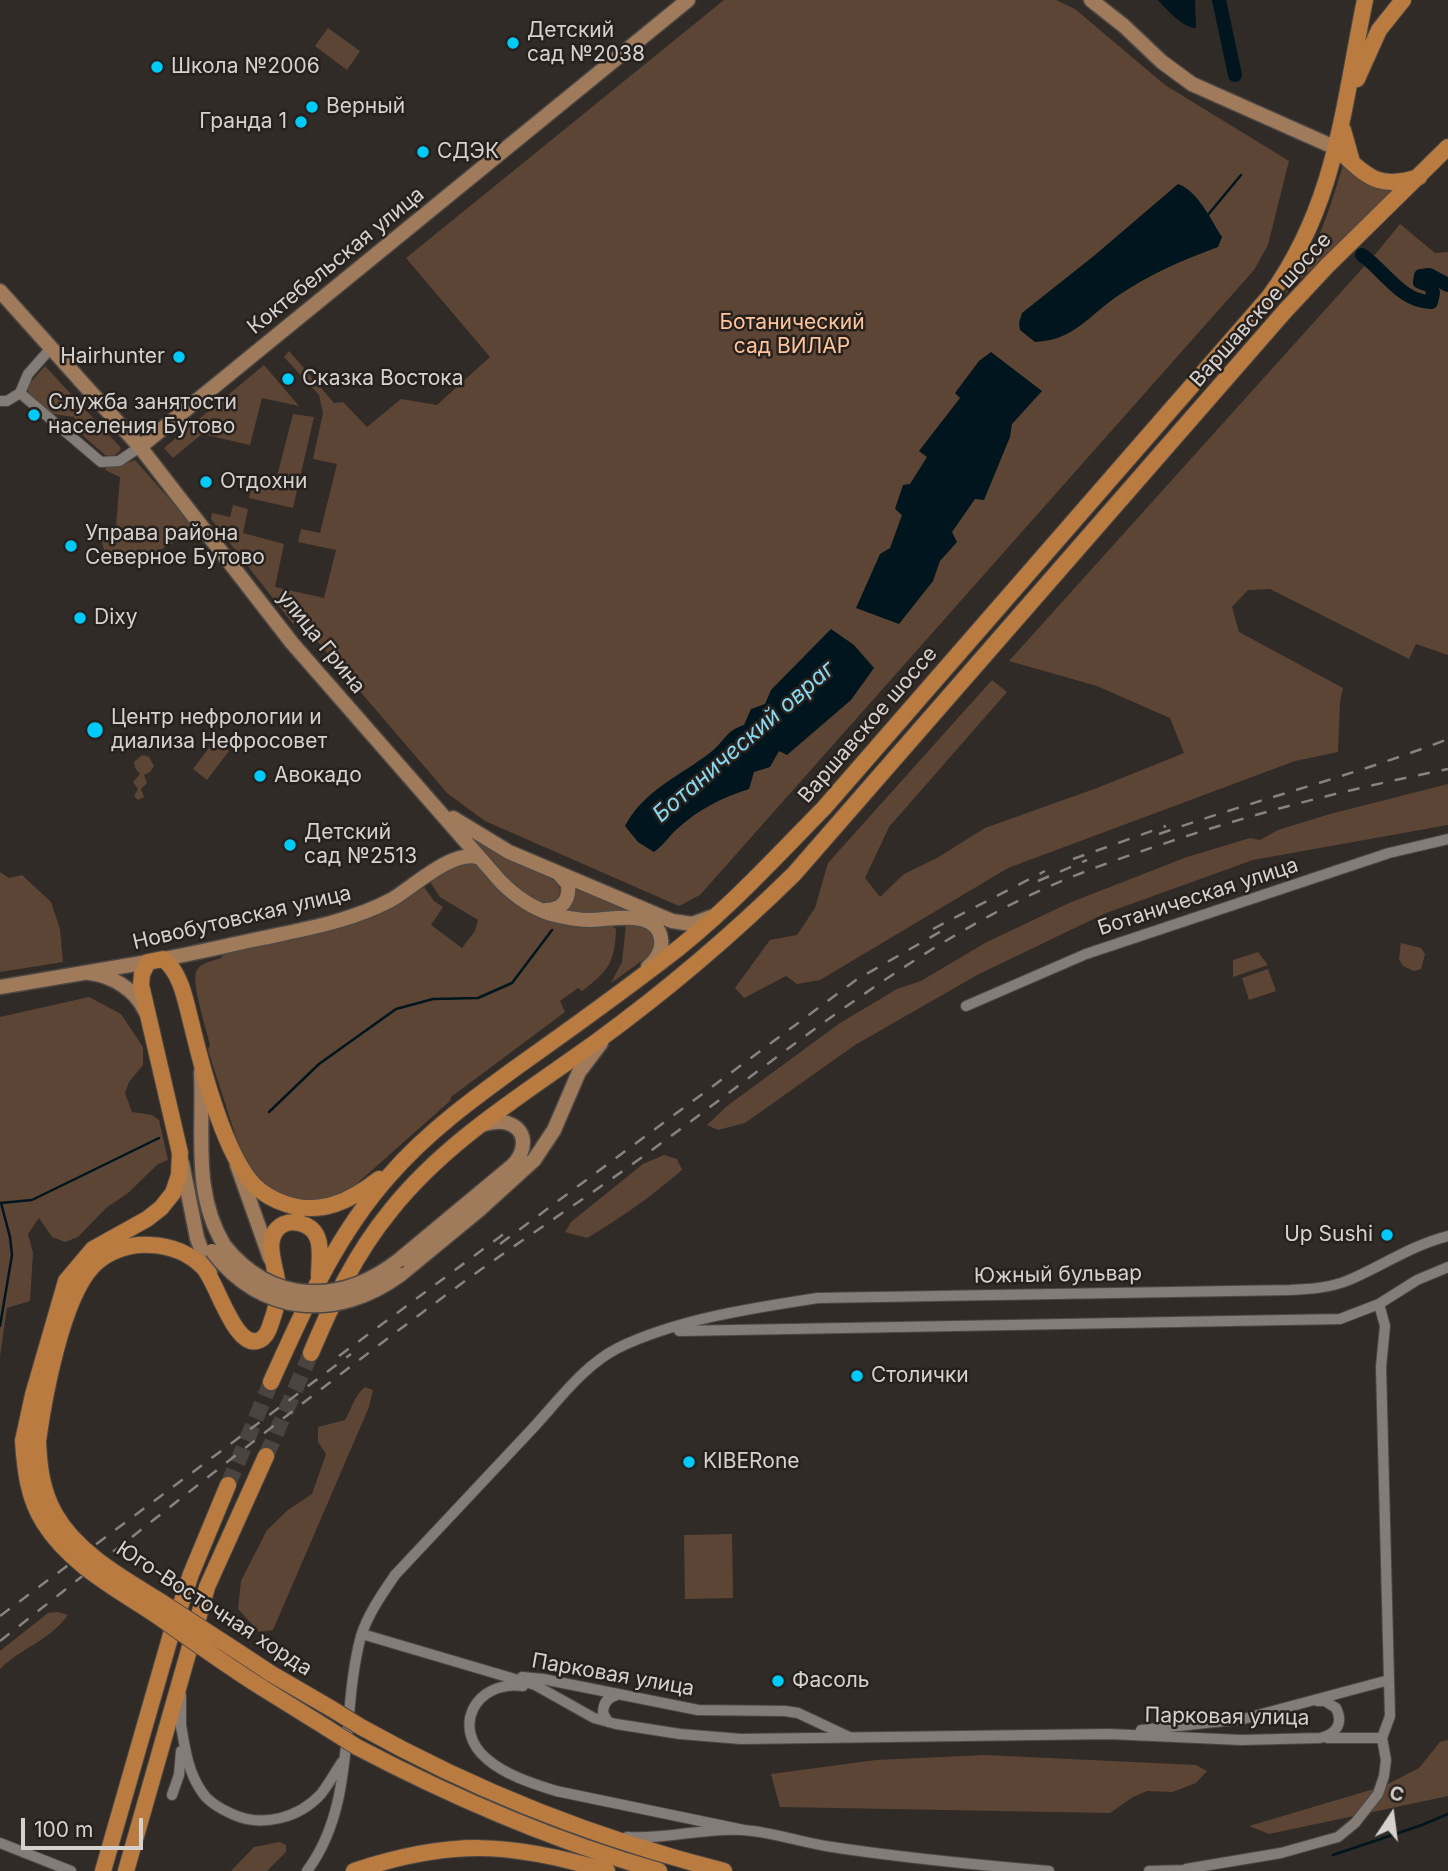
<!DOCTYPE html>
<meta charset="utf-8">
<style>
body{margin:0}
#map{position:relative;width:1448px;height:1871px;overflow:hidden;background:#312b27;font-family:Inter,sans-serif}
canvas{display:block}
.north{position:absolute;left:1357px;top:1780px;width:70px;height:70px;-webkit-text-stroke:5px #27211d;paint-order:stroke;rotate:13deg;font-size:19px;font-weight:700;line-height:28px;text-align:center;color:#d5d1cf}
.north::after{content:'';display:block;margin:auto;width:24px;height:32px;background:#d5d1cf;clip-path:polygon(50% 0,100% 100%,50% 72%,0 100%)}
.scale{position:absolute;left:21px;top:1818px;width:122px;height:32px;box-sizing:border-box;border:4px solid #d5d1cf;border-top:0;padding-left:9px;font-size:21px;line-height:24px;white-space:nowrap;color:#d5d1cf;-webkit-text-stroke:5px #27211d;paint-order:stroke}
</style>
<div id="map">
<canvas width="1448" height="1871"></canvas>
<div class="north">С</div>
<div class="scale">100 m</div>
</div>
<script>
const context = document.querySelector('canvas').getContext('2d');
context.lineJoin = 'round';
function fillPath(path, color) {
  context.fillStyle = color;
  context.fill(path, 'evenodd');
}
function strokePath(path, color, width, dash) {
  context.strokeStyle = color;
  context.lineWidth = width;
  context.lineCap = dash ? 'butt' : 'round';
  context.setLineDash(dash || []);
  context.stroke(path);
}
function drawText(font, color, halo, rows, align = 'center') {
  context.font = font + ' Inter,sans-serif';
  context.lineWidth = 5;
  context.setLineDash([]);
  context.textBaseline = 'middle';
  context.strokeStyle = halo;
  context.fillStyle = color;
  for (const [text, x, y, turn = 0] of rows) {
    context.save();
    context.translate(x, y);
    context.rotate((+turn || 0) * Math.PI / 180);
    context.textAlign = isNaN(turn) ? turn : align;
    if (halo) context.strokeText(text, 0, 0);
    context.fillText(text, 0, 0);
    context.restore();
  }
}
const green = new Path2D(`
 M724 0H1056L1075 9 1165 85 1289 161 1268 245 1254 270 700 895 679 906 485 821 447 793 299 620 293 624 211 519 212 513 230 517 233 505 248 509 243 533 284 544 275 587 324 598 336 550 298 542 301 529 320 533 337 464 313 459 323 413 319 395 284 357 289 351 334 403 343 402 367 427 401 399 437 405 490 357 406 258Z
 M328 28 360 51 347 70 315 46Z
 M1343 165 1368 185 1392 192 1283 296C1317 252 1327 217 1343 165Z
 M1400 224 1435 253 1448 252V655L1416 644 1409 659 1270 589 1248 590 1232 607 1239 632 1343 688 1340 702 1338 752 1295 761 1008 868 820 980 797 984 786 976 744 998 735 988 770 940 797 935 815 908 828 863 992 680 1007 692 889 827 865 878 880 897 904 874 937 858 985 828 1097 788 1184 753 1170 718 1097 686 1009 661 1378 251Z
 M264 365 299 406 262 398 250 445 202 434 173 458 164 448Z
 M45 366 121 448C119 455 111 457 105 455L80 433 74 417 53 414 28 395V385Z
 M293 414 314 417 293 508 249 498 254 475 276 480Z
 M135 460 186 518 191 525 186 535C165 546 133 571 108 562L101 540H115L120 477 105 470 107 465 118 466Z
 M215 740 229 751 207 780 193 769Z
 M142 755 149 757 154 766 150 772 144 775 147 783 141 789 144 797 138 800 134 796 138 789 133 782 140 774 135 768 134 762Z
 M1448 784V825L1253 860 1106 913 979 974 855 1045 745 1123 718 1130 707 1125 727 1106 840 1023 897 989 921 981 985 943 1069 903 1187 857 1250 838 1260 840 1278 830 1330 814Z
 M472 839C480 844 488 849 497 853 514 860 554 871 560 890 555 919 514 889 503 878 492 866 482 852 472 839Z
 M474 861 514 902 609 924 616 929C615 963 608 971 582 991L578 988 560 1001 565 1012 451 1097 450 1101 353 1187 321 1202 290 1201 258 1182 242 1156 208 1050 210 1045C207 1031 190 980 197 970 202 962 213 961 221 958L224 953 375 917 424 887 434 901 443 907 431 925 462 948 475 931 478 920 440 897 430 882 447 867Z
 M0 872 9 878 22 875 51 902 60 929 63 962 0 972Z
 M571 885 634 911 591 913 561 909Z
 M626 924 645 926 657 939 650 955 611 983 622 962Z
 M1401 943 1421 948 1425 954 1421 969 1414 971 1403 966 1399 959Z
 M1258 952 1268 965 1233 977V960Z
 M1268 969 1276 991 1249 1000 1242 978Z
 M89 997 121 1014 143 1047V1065L129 1082 125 1093 132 1112 152 1115 159 1120 168 1160 158 1164 128 1193 106 1208 78 1237 65 1242 52 1237 39 1218 28 1234 33 1253 30 1301 7 1308 0 1356V1017Z
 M664 1155 677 1159 682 1170C652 1196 621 1218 587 1238L565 1232 571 1222 643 1164Z
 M365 1387 373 1390 369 1407 273 1630 259 1632 238 1609 241 1581 267 1530 288 1510 312 1494 326 1454 318 1442V1427L345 1420C352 1408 354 1396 365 1387Z
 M732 1534 733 1598 685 1599 684 1535Z
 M58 1612 68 1615C48 1642 22 1647 0 1669V1651L48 1613Z
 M1448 1740V1796L1269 1834 1249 1826 1384 1786 1419 1768 1440 1742Z
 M985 1755 1196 1765 1207 1771 1196 1783 1172 1792 1147 1791 1133 1797 1110 1813 780 1807 771 1774 876 1760Z
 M280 1842 286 1845V1852L267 1871H231L254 1847Z`);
const water = new Path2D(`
 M1158 0H1195L1196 28C1183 28 1167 10 1158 0Z
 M1178 184C1198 191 1211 220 1222 237L1218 247C1183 260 1150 274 1119 295 1089 315 1075 340 1035 342L1020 330 1019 323 1022 313 1095 255Z
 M991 352 1042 391 1012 424 1010 437 984 500 975 499 952 532 957 542 940 561 933 581 899 624 856 608 880 554 890 548 902 515 895 509 903 485 910 484 927 457 919 451 960 398 955 393 979 361Z
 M831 629 854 645 874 668 851 700 787 755 779 751 770 767 754 772 749 789C721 798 699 809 677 829 668 837 664 845 654 852L638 842 625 826C644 790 680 776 711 752 725 741 725 731 744 725L751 709 765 704 771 690Z`);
const stream = new Path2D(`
 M1207 216 1241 175
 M269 1112 319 1064 396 1009 433 999 478 998 512 983 552 930
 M0 1203 32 1200 159 1138
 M0 1326 12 1255 10 1237 1 1203
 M1333 1855 1422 1825 1448 1814`);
const river = new Path2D(`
 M1219 0 1235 75
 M1362 255C1384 270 1401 302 1431 302L1433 293 1431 286 1420 282 1421 276 1429 275 1448 285`);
const primaryTunnel = new Path2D(`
 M266 1456 311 1353
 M228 1485 271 1382`);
const street = new Path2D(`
 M20 393 28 374 51 348
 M0 401H7L20 393 101 462 119 461 140 447
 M966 1006 1086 954 1389 853 1448 839
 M679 1331 1340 1319 1379 1304 1417 1280 1448 1267
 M362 1634 535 1685 594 1718 616 1724 680 1734 741 1739 1109 1734 1241 1740 1320 1738C1336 1734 1344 1724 1336 1708L1325 1701H1317
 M522 1677 543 1679 698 1710 785 1711 798 1713 849 1737
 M523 1686C474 1680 451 1729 487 1759 505 1775 534 1784 556 1791L744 1830
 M608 1722 603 1713C603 1703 608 1697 617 1695
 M181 1725C185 1749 188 1772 202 1792 208 1802 221 1809 232 1814 262 1828 299 1818 321 1794 329 1784 335 1772 342 1762
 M181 1728V1695
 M1141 1730 1243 1719 1389 1680 1381 1367 1385 1326 1379 1304
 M1327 1738H1382
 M172 1795 179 1775 181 1751
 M627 1837C666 1840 704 1827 743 1830 773 1832 803 1843 832 1847 904 1858 977 1865 1049 1871
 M0 1843 71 1871
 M1186 1869 1281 1853 1338 1837 1355 1823 1378 1794 1384 1776 1386 1760 1382 1738 1390 1716 1389 1680
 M307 1871C357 1804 340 1714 361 1636 368 1614 382 1594 395 1575 441 1526 487 1477 533 1428 558 1401 584 1365 618 1348 678 1319 753 1308 818 1298L1290 1290C1310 1289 1330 1288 1349 1280 1382 1266 1412 1245 1448 1236
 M1149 1871 1189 1870`);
const secondary = new Path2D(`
 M1091 0 1124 26 1162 62 1192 84 1336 148
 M0 291 140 447 292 643 501 882C515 896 532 908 551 914 563 917 576 920 589 920 610 920 657 908 661 939 663 951 656 960 648 967
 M140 447 688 0
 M453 818 509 852 672 921 692 924 711 917
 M546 910C562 910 570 900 568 884L560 875
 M163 959C196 953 229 945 263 938 306 929 351 921 391 900 412 888 455 847 480 858
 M89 973C111 975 136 990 145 1011
 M0 987 148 962
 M201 1072C204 1132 192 1192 224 1245
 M182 1163 197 1238 210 1273
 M237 1165 270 1258
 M399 1260 512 1166C527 1151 529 1127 503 1122 496 1121 488 1123 480 1125
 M400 1275 479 1210 534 1160 554 1130 579 1072 601 1043`);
const primary = new Path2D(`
 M1357 79 1379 30 1403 0
 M1343 130 1352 162
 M1346 157C1371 181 1384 188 1419 177
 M311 1353C333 1301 355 1254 391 1210 447 1140 524 1094 596 1042 666 991 732 935 794 874L1285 311 1327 266 1448 147
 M271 1382C304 1309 335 1237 389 1176 427 1132 474 1098 521 1064 569 1030 616 996 662 961 722 916 772 861 824 808L1269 297C1336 205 1343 107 1365 0
 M23 1441 33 1395 66 1281 93 1249 147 1219 161 1208 173 1193 179 1175 180 1153 141 985 142 974 148 962 163 959C182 973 186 1004 192 1026 202 1068 225 1155 254 1185 263 1194 274 1200 286 1204 321 1216 352 1200 379 1179
 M38 1441C44 1397 62 1298 93 1266 107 1251 131 1243 151 1245 171 1246 188 1252 203 1267 217 1281 235 1352 260 1340 266 1337 269 1330 271 1323 275 1312 279 1299 278 1287 277 1268 260 1236 284 1224 291 1221 298 1222 305 1225 325 1233 319 1259 319 1277
 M270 1673 332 1709
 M261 1687 327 1728
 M361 1727C476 1791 597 1839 724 1871
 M357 1747C454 1798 554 1841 659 1871
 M103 1871 172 1631 191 1574 228 1485
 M126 1871 207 1587 266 1456
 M354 1871C451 1839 510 1842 607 1871`);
const rail = new Path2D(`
 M1159 834C1255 800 1353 776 1448 739
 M1073 859 1166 826
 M1038 881 1087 860
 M933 929 1045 871
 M500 1244 856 980 945 929
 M339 1356 505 1233
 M0 1616 351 1354
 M0 1641C158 1517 314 1391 476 1273 532 1233 590 1195 645 1155 764 1069 876 975 1006 907 1054 882 1106 863 1157 846 1253 813 1349 789 1448 769`);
const secondaryBridge = new Path2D(`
 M224 1245C272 1305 341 1305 399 1260
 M212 1251C261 1316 337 1321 400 1275`);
const primaryBridge = new Path2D(`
 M23 1441C25 1470 28 1498 44 1523 70 1565 119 1590 159 1617 193 1641 226 1665 261 1687
 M38 1441C39 1467 42 1491 55 1514 78 1555 128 1581 166 1605 201 1628 236 1650 270 1673
 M332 1709 361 1727
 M327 1728 357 1747`);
const markers = [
 [513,43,7,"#00cbf8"],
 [157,67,7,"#00cbf8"],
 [312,107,7,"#00cbf8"],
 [301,122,7,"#00cbf8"],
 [423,152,7,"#00cbf8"],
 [179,357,7,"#00cbf8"],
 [288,379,7,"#00cbf8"],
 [34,415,7,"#00cbf8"],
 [206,482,7,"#00cbf8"],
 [71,546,7,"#00cbf8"],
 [80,618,7,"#00cbf8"],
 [95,730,9,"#00cbf8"],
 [260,776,7,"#00cbf8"],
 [290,845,7,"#00cbf8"],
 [1387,1235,7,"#00cbf8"],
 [857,1376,7,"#00cbf8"],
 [689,1462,7,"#00cbf8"],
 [778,1681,7,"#00cbf8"]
];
const poiNames = [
 ["Детский",527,31],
 ["сад №2038",527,55],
 ["Школа №2006",171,67],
 ["Верный",326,107],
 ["Гранда 1",287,122,"right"],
 ["СДЭК",437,152],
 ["Hairhunter",165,357,"right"],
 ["Сказка Востока",302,379],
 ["Служба занятости",48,403],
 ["населения Бутово",48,427],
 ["Отдохни",220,482],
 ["Управа района",85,534],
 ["Северное Бутово",85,558],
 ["Dixy",94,618],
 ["Центр нефрологии и",111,718],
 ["диализа Нефросовет",111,742],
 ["Авокадо",274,776],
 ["Детский",304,833],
 ["сад №2513",304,857],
 ["Up Sushi",1373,1235,"right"],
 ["Столички",871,1376],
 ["KIBERone",703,1462],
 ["Фасоль",792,1681]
];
const streetNames = [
 ["Коктебельская улица",336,261,-39],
 ["Варшавское шоссе",1261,310,-48],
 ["улица Грина",321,642,51],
 ["Варшавское шоссе",868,725,-49],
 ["Ботаническая улица",1198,897,-18],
 ["Новобутовская улица",242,918,-13],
 ["Южный бульвар",1058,1275,-1],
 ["Юго-Восточная хорда",214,1609,33],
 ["Парковая улица",613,1675,10],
 ["Парковая улица",1227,1717,1]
];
const parkNames = [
 ["Ботанический",792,323],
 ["сад ВИЛАР",792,347]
];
const waterNames = [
 ["Ботанический овраг",744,742,-41]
];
fillPath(green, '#5c4534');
fillPath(water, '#00151d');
strokePath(stream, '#00151d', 2.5);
strokePath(river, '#00151d', 14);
strokePath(primaryTunnel, '#4a4440', 16, [16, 8]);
strokePath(street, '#4e4845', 12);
strokePath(secondary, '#4e4845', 17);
strokePath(primary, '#4e4845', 18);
strokePath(street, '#837c77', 10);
strokePath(secondary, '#9f7b5c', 14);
strokePath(primary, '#ba7b40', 16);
strokePath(rail, '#888380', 2.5, [12, 12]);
strokePath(secondaryBridge, '#4e4845', 17, []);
strokePath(primaryBridge, '#4e4845', 18, []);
strokePath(secondaryBridge, '#9f7b5c', 14);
strokePath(primaryBridge, '#ba7b40', 16);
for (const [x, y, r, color] of markers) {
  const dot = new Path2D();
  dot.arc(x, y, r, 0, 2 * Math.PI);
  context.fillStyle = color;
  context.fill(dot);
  strokePath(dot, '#27211d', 2.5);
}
drawText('21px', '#d5d1cf', '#27211d', poiNames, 'left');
drawText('21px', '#d5d1cf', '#27211d', streetNames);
drawText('21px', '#ffc49b', '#27211d', parkNames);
drawText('italic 23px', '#88d7f2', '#27211d', waterNames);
</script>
